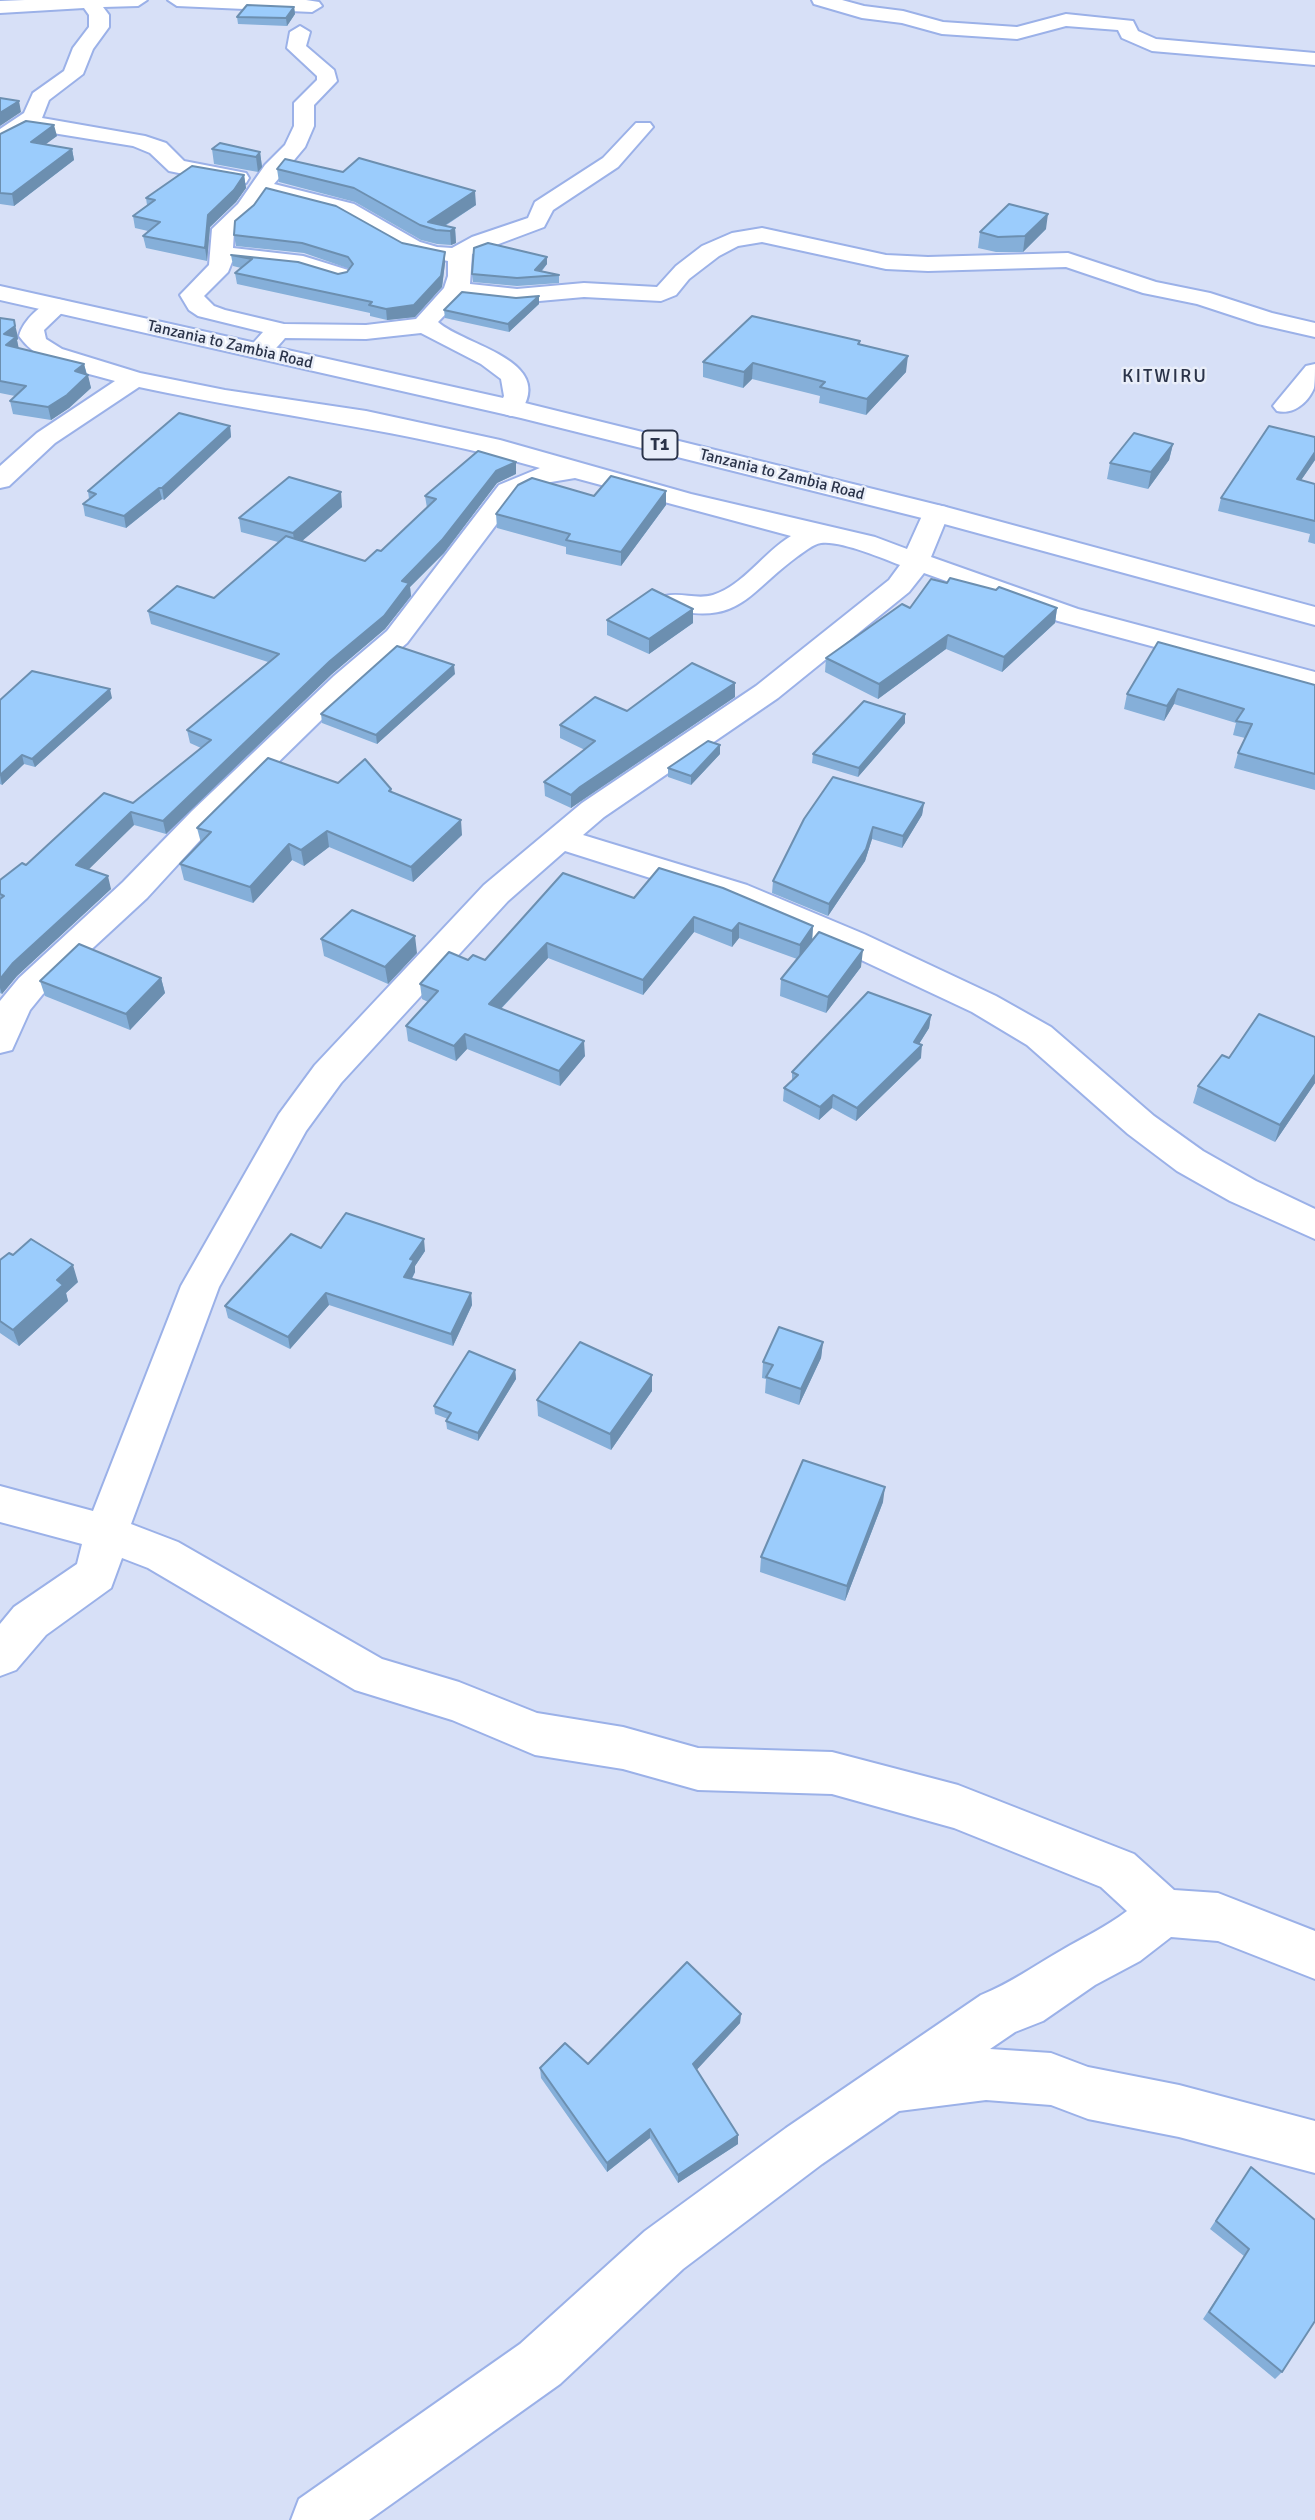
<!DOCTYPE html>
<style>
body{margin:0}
canvas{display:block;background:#d7e0f7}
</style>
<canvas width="1315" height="2520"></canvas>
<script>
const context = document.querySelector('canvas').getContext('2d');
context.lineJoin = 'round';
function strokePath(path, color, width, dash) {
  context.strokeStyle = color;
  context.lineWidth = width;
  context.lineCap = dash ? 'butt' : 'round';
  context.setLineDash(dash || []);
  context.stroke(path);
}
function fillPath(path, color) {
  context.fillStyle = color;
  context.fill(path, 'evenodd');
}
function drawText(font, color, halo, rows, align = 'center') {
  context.font = font + ' Signika,sans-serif';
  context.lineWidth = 5;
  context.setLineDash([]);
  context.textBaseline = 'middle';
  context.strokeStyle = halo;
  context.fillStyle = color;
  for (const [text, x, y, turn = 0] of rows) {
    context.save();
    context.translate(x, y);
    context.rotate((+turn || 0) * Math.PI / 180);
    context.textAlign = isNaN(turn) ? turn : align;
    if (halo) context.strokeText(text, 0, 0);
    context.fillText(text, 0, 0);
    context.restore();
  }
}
const minor = new Path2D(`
 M25 0H147L138 6 103 7 109 15V27L93 49 83 74 49 100 42 118 145 136 166 143 184 161 246 173 249 178 246 183 238 185 169 171 150 153 133 146 28 129 0 144V129L24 113 33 93 64 71 73 48 89 27V15L84 8 0 13V1Z
 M168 0H306L319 2 322 6 312 12 177 6Z
 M812 0H842L864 6 903 11 943 22 1017 27 1066 14 1133 21 1138 31 1156 39 1315 53V65L1152 51 1122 38 1118 30 1066 26 1017 39 942 34 902 23 862 18 814 4Z
 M300 26 310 32 306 46 334 70 337 81 314 105V126L305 147 274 184 354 204 420 242 437 247 452 248 472 237 528 218 535 202 603 158 636 123H650L653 127 618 167 553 210 544 227 472 254 470 284 517 289 584 283 657 287 676 266 702 246 732 233 762 228 886 255 928 257 1068 253 1156 282 1210 293 1272 313 1315 323V337L1258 324 1197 304 1143 293 1066 267 928 271 886 269 762 242 738 246 719 256 689 279 676 295 661 301 584 297 517 303 462 297 438 322C465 346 557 360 520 413L511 416 502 413 498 408 504 396 501 379 481 364 421 333 366 339 285 338C275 350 266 360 249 356L246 351 263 332 198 316 189 310 180 295 209 265 212 229 238 204 265 165 285 145 294 126V103L317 80V76L287 48 290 32ZM266 196 338 214 404 252 448 261V276L444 288 416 319 366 325 284 324 225 310 214 306 204 296 228 272 232 262 300 270 340 282 348 280 352 275 348 270 303 256 233 248 234 231 254 214Z
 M57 299 65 301 69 306 44 330 46 339 62 349 140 373 225 390 366 411 500 440 691 494 875 537 907 549 926 507 936 505 946 507 949 513 931 557 1078 609 1315 672V690L1058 621 924 573 909 592 778 698 604 817 583 835 747 885 864 934 996 996 1051 1027 1154 1116 1203 1151 1256 1181 1315 1209V1239L1230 1201 1177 1171 1128 1134 1027 1045 972 1012 840 950 723 901 565 851 508 901 341 1083 306 1131 219 1287 131 1524 178 1542 382 1659 459 1682 537 1713 623 1727 698 1748 832 1752 958 1785 1134 1854 1174 1890 1218 1893 1315 1931V1979L1218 1941 1171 1937 1140 1961 1095 1985 1043 2021 1015 2032 990 2049 1051 2053 1088 2067 1179 2085 1315 2121V2173L1179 2137 1088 2119 1051 2105 986 2100 899 2111 822 2164 683 2269 560 2384 369 2520H291L299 2499 520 2344 645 2231 786 2128 981 1995C1011 1983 1034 1966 1062 1950 1084 1937 1106 1927 1127 1911L1101 1887 954 1828 832 1794 698 1790 623 1769 535 1755 452 1720 355 1690 148 1568 122 1558 111 1588 46 1635 16 1670 0 1676V1624L14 1607 77 1564 82 1544 0 1522V1486L93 1511 181 1286 279 1114 315 1065 484 885 582 803 756 686 889 580 900 565C882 558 839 540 821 543 813 544 804 552 798 556 746 594 740 627 665 608L661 602 665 596C681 592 697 600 713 595 744 585 764 552 791 536L575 478 545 483 517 497 407 643 354 688 214 825 147 898 43 994 30 1010 12 1050 0 1053V1001L19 978 123 882 192 811 334 676 387 631 499 485 540 468C409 430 273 416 139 387L55 443 9 486 0 488V466L37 433 115 381C82 371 40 366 19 336 23 320 42 303 57 299Z
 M1315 364C1315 370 1315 382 1314 388 1308 403 1293 415 1277 411L1273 406 1277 401 1306 366Z`);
const trunk = new Path2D(`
 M0 286 521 402 946 507 1315 607V625L926 519 521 418 0 300Z`);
const wall = new Path2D(`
 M294 7 295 14 287 26 238 24 237 17Z
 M0 134 57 136 45 144 72 149 74 160 14 206 0 204Z
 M212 149 260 152 262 167 258 172 214 164Z
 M277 169 476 205 445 226 455 228 456 243 451 245 437 244 421 240 355 202 279 182Z
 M244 175 246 188 236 202 210 227 207 261 146 248 143 236 148 231 135 228 133 216 147 205 146 198Z
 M1046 229 1023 252H996L978 248 980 232Z
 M234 235 402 243 445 252V263L442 287 415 317 387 320 370 316V313L237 284 235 273 241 268 233 266 231 255 338 274 347 272 350 269 304 253 236 246Z
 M547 257V264L542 271 559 275V283L517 286 473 282 472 274Z
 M539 304 509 332 445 318 444 310Z
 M0 318 17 333 18 339 17 340 18 348 84 364 91 388 69 408 51 420 13 414 10 401 15 396 0 393Z
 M860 341V344L906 372 866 415 819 403 820 396 752 379 743 388 703 377V362Z
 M230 426 231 437 164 500 162 499 126 528 85 516 83 504 89 499 88 491Z
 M1315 437V460L1301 480 1315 484V544L1308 542 1310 534 1218 511 1221 498Z
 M1173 444 1169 460 1148 489 1107 479 1110 463Z
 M516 474 497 483 444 553 410 587 411 596 385 629 332 674 166 834 134 825 88 869 111 889 17 976 2 994 0 993V880L133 803 201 748 190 743 187 730 268 662 151 624 148 611 214 598 278 542 241 532 239 518 342 507 302 541 365 561 381 551 427 508 425 496Z
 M594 496 666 505 621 566 566 554V547L497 528 496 514Z
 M910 608H1057L1055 623 1002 672 946 649 878 699 825 672 826 658Z
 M607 620 693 623 649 654 607 635Z
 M1158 642 1315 685V790L1234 768 1238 753 1245 738 1233 735 1236 723 1174 704 1164 721 1124 709 1127 694Z
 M455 674 377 744 322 723 321 714Z
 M735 683V697L581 801 571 808 545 796 544 782 585 750 560 738V725L627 711Z
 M112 698 35 767 24 764 2 785 0 784V700Z
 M905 723 858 777 812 763 813 754Z
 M720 754 691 785 668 777V768Z
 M338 783 391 789 392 792 462 835 413 882 329 847 304 866 292 860 253 903 184 880 180 864 201 843 197 828Z
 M924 803 922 815 902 848 872 839 865 861 828 916 772 893 773 881 804 819Z
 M634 898 813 926 812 941 861 967 826 1013 780 996 781 979 797 959 739 938 732 947 694 932 643 995 548 958 501 1009 585 1056 560 1086 467 1049 456 1061 408 1041 406 1026 428 1002 422 999 420 984 468 960H485Z
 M321 939 417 953 388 984 324 956Z
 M161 978 165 993 130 1030 45 996 40 981Z
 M931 1015 929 1028 919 1044 921 1058 856 1121 832 1108 819 1120 783 1101 784 1088 792 1081V1072Z
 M1315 1037V1083L1275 1142 1193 1103 1198 1086Z
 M321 1248 425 1251 415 1266V1272L412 1279 471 1293 472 1305 453 1346 329 1305 290 1349 228 1318 225 1306Z
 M0 1260 78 1282 66 1293 68 1301 19 1346 0 1333Z
 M823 1342 821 1358 799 1405 765 1393 766 1379 762 1378 763 1362Z
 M515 1370 516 1379 478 1441 447 1429 446 1421 448 1419 435 1414 434 1406Z
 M652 1375V1391L611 1450 538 1416 537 1400Z
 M883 1502 845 1601 760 1572 761 1557Z
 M741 2014 740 2023 696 2070 738 2135V2144L678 2183 650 2138 607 2172 541 2078 540 2068 588 2064Z
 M1251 2167 1282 2372 1275 2379 1203 2319 1244 2256 1210 2229Z`);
const shadedWall = new Path2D(`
 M294 7 295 14 287 26 286 18Z
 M19 101 21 112 0 126V113Z
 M54 125 57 136 34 153 31 142Z
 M72 149 74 160 14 206 12 194Z
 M260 152 262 167 258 172 256 157Z
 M244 175 246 188 236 202 210 227 207 261 205 248 208 215Z
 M475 191 476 205 436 231 428 222Z
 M1048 214 1046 229 1023 252 1025 236Z
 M455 228 456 243 451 245 450 231Z
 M445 252V263L442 287 415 317 387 320 386 309Z
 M547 257V264L536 277 535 270Z
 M539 296V304L509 332 508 324Z
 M14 320 17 333 18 339 17 340 19 349 6 344 4 334Z
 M908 356 906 372 866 415 867 399Z
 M753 363 752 379 743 388 744 372Z
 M84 364 87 376 88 375 91 388 69 408 51 420 48 407 75 371Z
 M230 426 231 437 164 500 162 488Z
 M1173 444 1169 460 1148 489 1151 472Z
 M1315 452V460L1293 492 1297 479Z
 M516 462V474L497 483 444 553 410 587 411 596 385 629 332 674 166 834 163 821 402 581 496 471Z
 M159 488 162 499 126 528 124 516Z
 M666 491V505L621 566V552Z
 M341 492 342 507 295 547 293 533Z
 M1057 608 1055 623 1002 672 1004 657Z
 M693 609V623L649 654V639Z
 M948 635 946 649 878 699 879 684Z
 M454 665 455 674 377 744 376 735Z
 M735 683V697L581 801 571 808V795L580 787Z
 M110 689 112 698 35 767 32 759Z
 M1178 689 1174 704 1164 721 1167 706Z
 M905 714V723L858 777 859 768Z
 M720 745V754L691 785V776Z
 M22 755 24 764 2 785 0 775Z
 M924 803 922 815 902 848 903 836Z
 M131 812 134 825 80 878 76 865Z
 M461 820 462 835 413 882 411 867Z
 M873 827 872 839 865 861 828 916 829 904Z
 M327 831 329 847 304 866 301 850Z
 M289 844 292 860 253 903 250 887Z
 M108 876 111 889 17 976 2 994 0 988V979L13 963Z
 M694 917V932L643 995V980Z
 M739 923V938L732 947V931Z
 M813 926 812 941 799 960 800 945Z
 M415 936 417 953 388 984 385 967Z
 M547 943 548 958 491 1019 489 1004Z
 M863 950 861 967 826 1013 828 997Z
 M161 978 165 993 130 1030 126 1014Z
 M931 1015 929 1028 912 1055 914 1042Z
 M465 1034 467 1049 456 1061 454 1046Z
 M584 1041 585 1056 560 1086 559 1071Z
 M922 1045 921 1058 856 1121 857 1108Z
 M1315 1074V1083L1275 1142 1280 1125Z
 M833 1095 832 1108 819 1120 820 1107Z
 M424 1239 425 1251 415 1266V1272L406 1289 404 1277 410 1259Z
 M73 1265 78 1282 66 1293 68 1301 19 1346 13 1330 57 1280Z
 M326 1293 329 1305 290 1349 288 1337Z
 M471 1293 472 1305 453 1346 451 1334Z
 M823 1342 821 1358 799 1405 801 1389Z
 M515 1370 516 1379 478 1441V1433Z
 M652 1375V1391L611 1450 610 1434Z
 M885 1487 883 1502 845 1601 847 1586Z
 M741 2014 740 2023 693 2074V2064Z
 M650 2129V2138L607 2172V2163Z
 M738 2135V2144L678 2183V2175Z`);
const building = new Path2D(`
 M247 5 294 7 286 18 237 17Z
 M0 98 19 101 0 113Z
 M26 121 54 125 31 142 72 149 12 194 0 193V134Z
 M220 143 260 152 256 157 212 149Z
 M359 158 475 191 428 222 455 228 450 231 436 230 420 225 354 188 277 169 285 159 343 172Z
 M192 166 244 175 234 190 208 215 205 248 143 236 160 222 133 216 155 200 146 198Z
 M266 188 336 206 402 243 445 252 441 276 414 305 386 309 369 305 372 302 235 273 252 259 231 255 298 262 338 274 347 272 353 264 348 257 302 243 234 235 235 221 254 205Z
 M1009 204 1048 214 1025 236 998 237 980 232Z
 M488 243 547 257 535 270 559 275 517 278 472 274 474 248Z
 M462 292 516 298 539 296 508 324 444 310Z
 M752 316 860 341 858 344 908 356 867 399 820 387 825 382 753 363 744 372 703 362Z
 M0 318 14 320 15 326 4 334 16 337 6 345 84 364 75 371 88 375 67 395 48 407 10 401 26 386 0 381Z
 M179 413 230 426 162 488H159L124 516 83 504 96 494 88 491Z
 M1269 426 1315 437V452L1297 479 1315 484V521L1221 498Z
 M1134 433 1173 444 1151 472 1110 463Z
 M478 451 516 462 496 471 442 540 402 581 409 583 384 616 330 661 163 821 131 812 76 865 108 876 13 963 0 979V899L4 896 0 894V880L22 863 26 865 104 793 133 803 211 740 187 730 279 654 148 611 177 586 214 598 286 536 365 561 377 550 381 551 436 499 425 496Z
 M611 476 666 491 621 552 566 540 570 534 496 514 518 485 532 478 594 496Z
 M289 477 341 492 293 533 239 518Z
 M950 578 996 590 999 587 1057 608 1004 657 948 635 879 684 826 658 902 604 910 608 931 579 947 583Z
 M652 589 693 609 649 639 607 620Z
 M1158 642 1315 685V774L1238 753 1252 724 1236 721 1244 709 1178 689 1167 706 1127 694Z
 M397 646 454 665 376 735 321 714Z
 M692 663 735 683 580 787 571 795 544 782 595 741 560 725 595 697 627 711Z
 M32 671 110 689 32 759 22 755 0 775V700Z
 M864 701 905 714 859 768 813 754Z
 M708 741 720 745 691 776 668 768Z
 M268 758 338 783 365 759 391 789 389 791 461 820 411 867 327 831 301 850 289 844 250 887 180 864 211 832 197 828Z
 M833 777 924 803 903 836 873 827 866 849 829 904 773 881 804 819Z
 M659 868 723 888 813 926 800 945 739 923 732 931 694 917 643 980 547 943 489 1004 584 1041 559 1071 465 1034 454 1046 406 1026 438 991 420 984 449 952 468 960 473 955 485 960 563 873 634 898Z
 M352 910 415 936 385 967 321 939Z
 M819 932 863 950 828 997 781 979Z
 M79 944 161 978 126 1014 40 981Z
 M868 992 931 1015 914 1042 922 1045 857 1108 833 1095 820 1107 784 1088 798 1075 792 1072Z
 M1259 1014 1315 1037V1074L1280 1125 1198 1086 1222 1055 1229 1058Z
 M346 1213 424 1239 410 1259 414 1260 404 1277 471 1293 451 1334 326 1293 288 1337 225 1306 291 1234 321 1248Z
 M31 1239 73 1265 57 1280 63 1285 13 1330 0 1321V1260L9 1253 13 1255Z
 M779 1327 823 1342 801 1389 766 1377 773 1365 763 1362Z
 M580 1342 652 1375 610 1434 537 1400Z
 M469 1351 515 1370 478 1433 446 1421 451 1413 434 1406Z
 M803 1460 885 1487 847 1586 761 1557Z
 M687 1962 741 2014 693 2064 738 2135 678 2175 650 2129 607 2163 540 2068 565 2043 588 2064Z
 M1251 2167 1315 2220V2321L1282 2372 1209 2312 1249 2249 1216 2221Z`);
const farStreetnames = [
 ["Tanzania to Zambia Road",230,345,13],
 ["Tanzania to Zambia Road",782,475,14]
];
const shields = [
 [660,445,35]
];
const shieldNames = [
 ["T1",660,445]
];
const farQuarternames = [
 ["KITWIRU",1165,377]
];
strokePath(minor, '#9bb1e8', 4);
strokePath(trunk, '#9bb1e8', 4);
fillPath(minor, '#fff');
fillPath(trunk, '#fff');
fillPath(wall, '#85afd9');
fillPath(shadedWall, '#6c8fb0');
fillPath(building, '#9bccfc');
strokePath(building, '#6c8fb0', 2);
drawText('16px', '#2a3349', '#e9eef9', farStreetnames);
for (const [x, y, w] of shields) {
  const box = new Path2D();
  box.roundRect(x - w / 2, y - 14.5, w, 29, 5);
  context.fillStyle = '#e9eef9';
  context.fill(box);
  strokePath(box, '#2a3349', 2);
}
drawText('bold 18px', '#2a3349', null, shieldNames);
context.letterSpacing = '2px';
drawText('19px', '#2a3349', '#e9eef9', farQuarternames);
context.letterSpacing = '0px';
</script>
